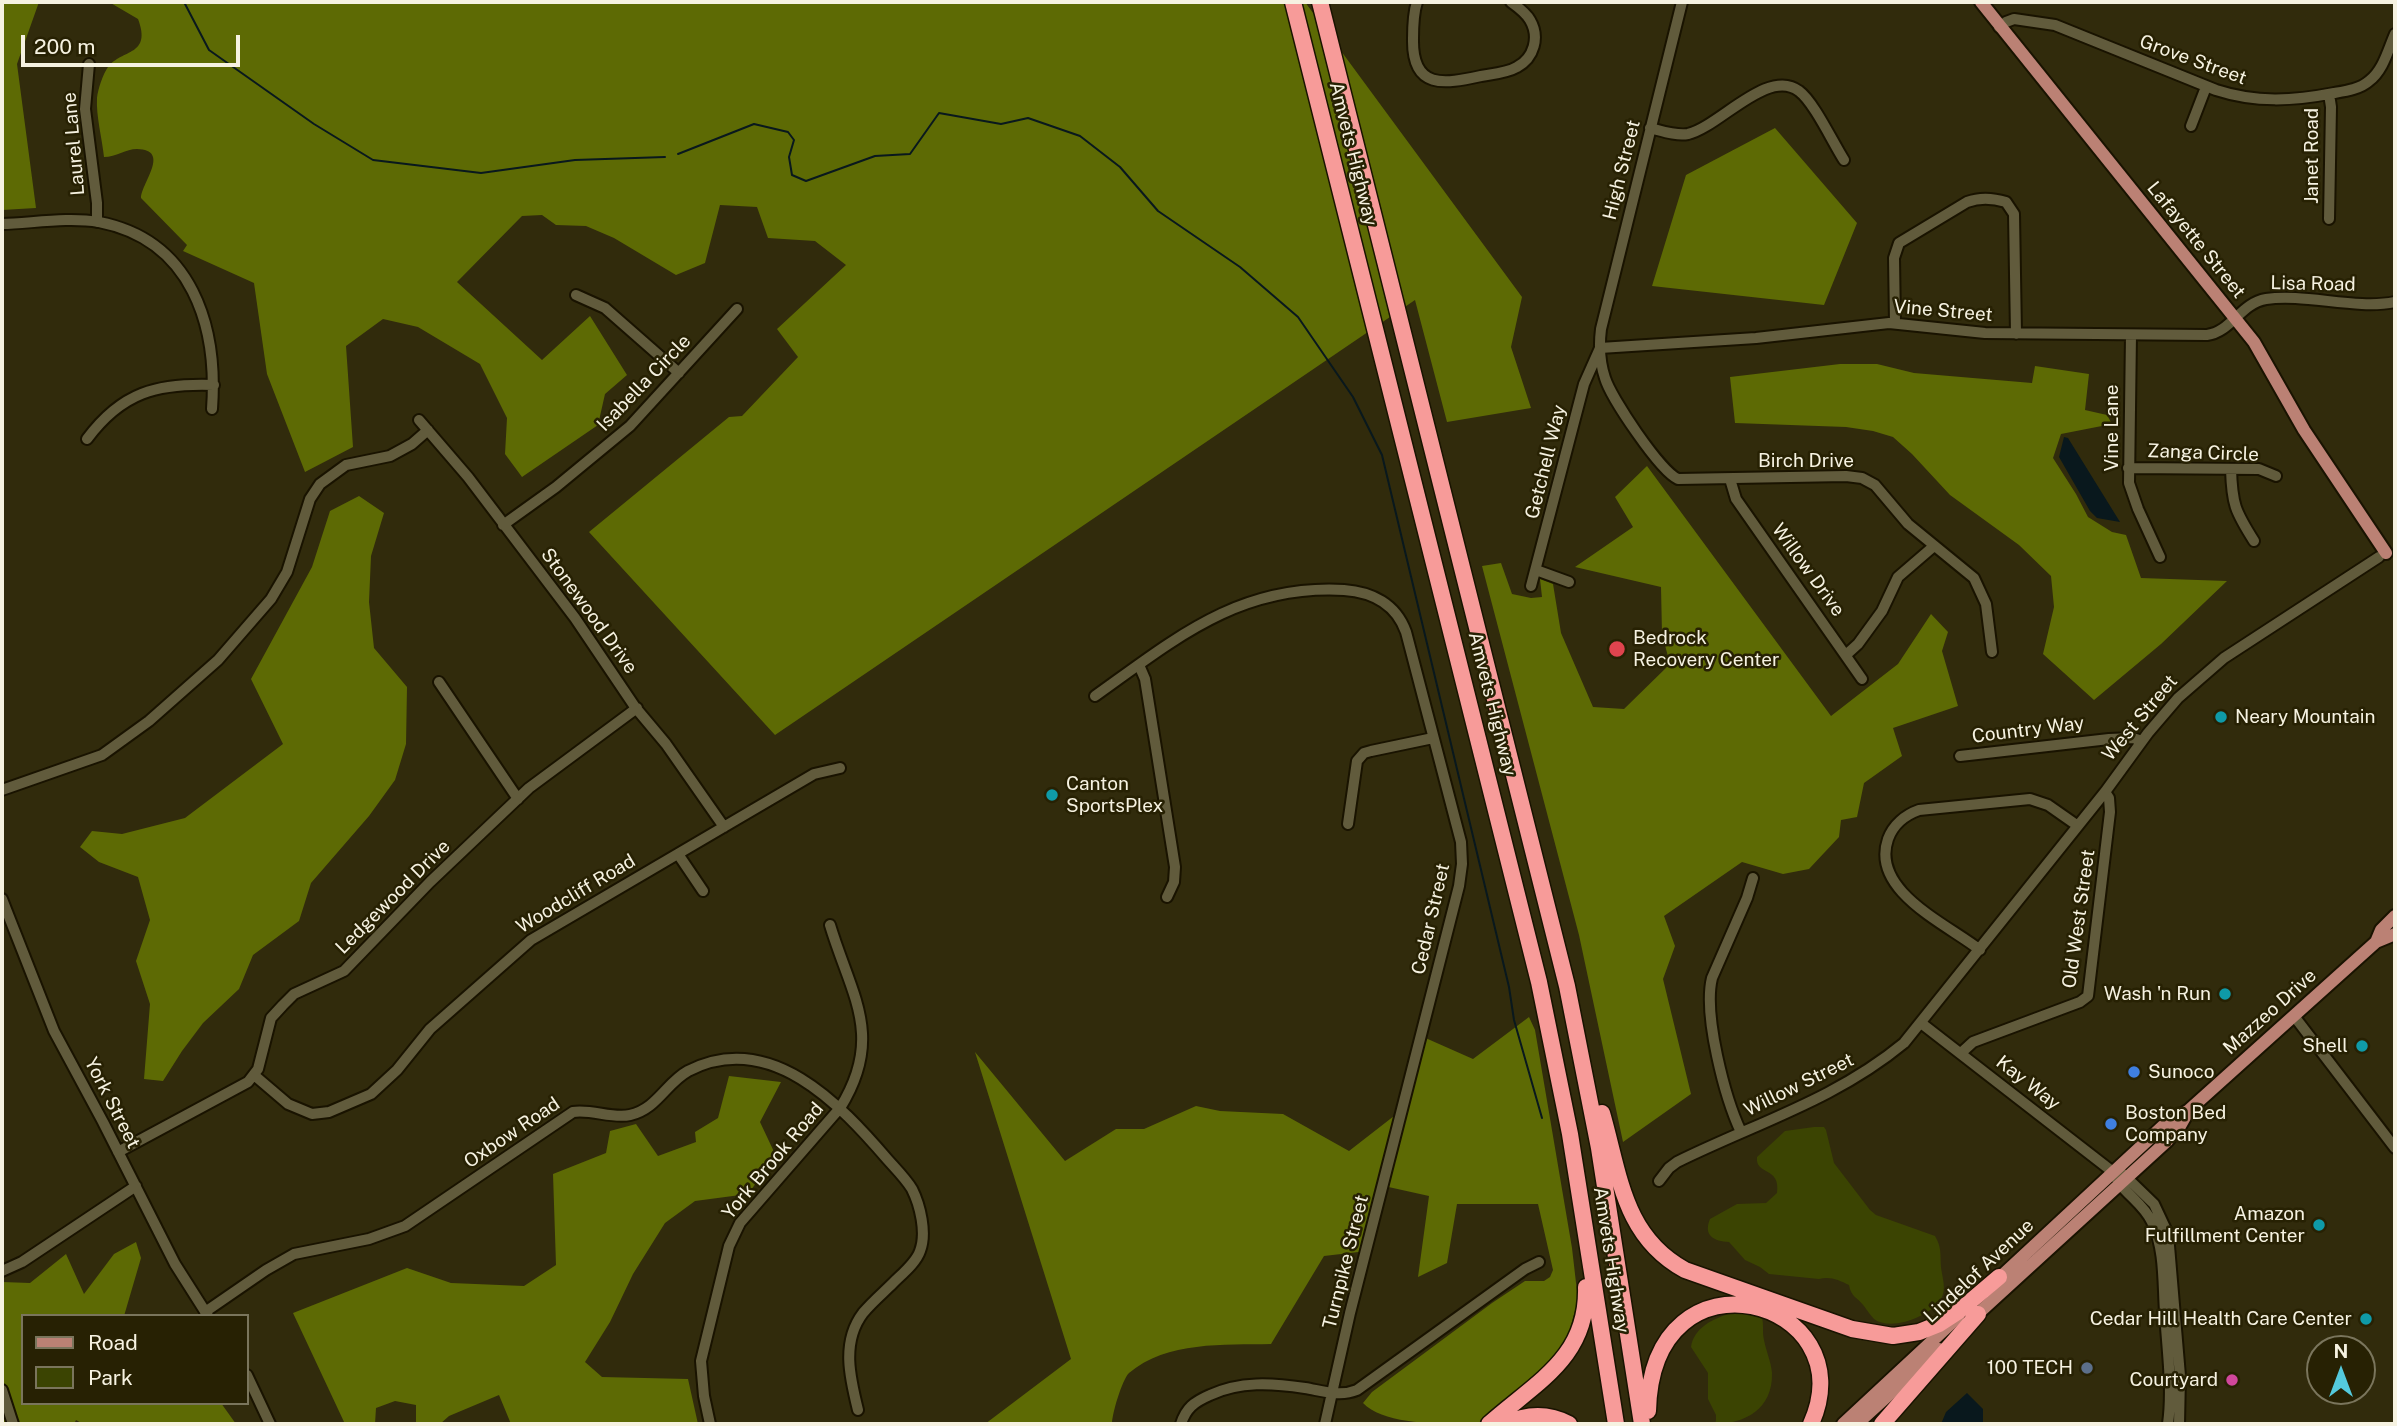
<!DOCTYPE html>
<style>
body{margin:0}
#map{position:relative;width:2397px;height:1426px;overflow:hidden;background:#312b0c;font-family:"Public Sans",sans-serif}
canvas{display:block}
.frame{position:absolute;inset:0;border:4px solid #f6f2e1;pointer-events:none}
.legend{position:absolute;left:21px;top:1314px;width:228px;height:91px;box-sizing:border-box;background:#272103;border:2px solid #7a755c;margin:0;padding:9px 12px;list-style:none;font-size:21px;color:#f6f2e1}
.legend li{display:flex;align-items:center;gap:14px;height:35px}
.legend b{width:35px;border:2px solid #7a755c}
.north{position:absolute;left:2306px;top:1335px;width:70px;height:70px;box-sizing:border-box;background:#272103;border:2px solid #7a755c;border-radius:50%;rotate:0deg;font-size:19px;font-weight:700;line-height:28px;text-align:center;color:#f6f2e1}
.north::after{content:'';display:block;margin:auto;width:24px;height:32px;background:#54cadd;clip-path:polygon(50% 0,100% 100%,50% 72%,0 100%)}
.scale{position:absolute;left:21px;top:35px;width:219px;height:32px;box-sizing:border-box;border:4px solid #f6f2e1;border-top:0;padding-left:9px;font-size:21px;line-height:24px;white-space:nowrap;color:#f6f2e1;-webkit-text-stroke:5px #272103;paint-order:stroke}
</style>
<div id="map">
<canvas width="2397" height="1426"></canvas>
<div class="frame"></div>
<ul class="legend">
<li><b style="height:9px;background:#bb8174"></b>Road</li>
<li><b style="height:19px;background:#3b4402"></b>Park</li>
</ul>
<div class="north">N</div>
<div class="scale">200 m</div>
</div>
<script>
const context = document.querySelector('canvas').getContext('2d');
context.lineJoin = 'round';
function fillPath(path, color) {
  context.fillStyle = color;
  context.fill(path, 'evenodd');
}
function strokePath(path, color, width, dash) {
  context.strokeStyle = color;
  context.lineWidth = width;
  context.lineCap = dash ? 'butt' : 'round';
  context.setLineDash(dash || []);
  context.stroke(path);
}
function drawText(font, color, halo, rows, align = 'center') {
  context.font = font + ' "Public Sans",sans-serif';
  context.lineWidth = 5;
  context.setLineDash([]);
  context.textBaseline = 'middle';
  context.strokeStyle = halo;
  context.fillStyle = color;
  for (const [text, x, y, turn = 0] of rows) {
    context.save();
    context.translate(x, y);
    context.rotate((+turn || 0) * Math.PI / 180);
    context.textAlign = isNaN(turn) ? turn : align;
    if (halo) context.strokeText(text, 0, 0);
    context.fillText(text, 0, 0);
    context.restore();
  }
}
const green = new Path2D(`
 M1814 1127H1824L1826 1130 1834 1163 1870 1210 1876 1215 1935 1236C1942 1248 1940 1254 1941 1267 1942 1277 1947 1289 1941 1299 1931 1316 1891 1332 1874 1319 1870 1315 1867 1310 1864 1306 1857 1297 1851 1297 1849 1285 1839 1280 1830 1276 1819 1279L1769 1274 1760 1267 1745 1260 1729 1242C1714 1241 1703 1236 1710 1219L1737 1204 1766 1203 1777 1193C1781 1166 1755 1176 1757 1157L1785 1131Z
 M1728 1314H1746L1762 1318C1764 1325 1762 1332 1764 1340 1766 1351 1771 1361 1772 1373 1773 1409 1745 1424 1714 1424L1716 1421V1415L1708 1399V1373L1691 1347C1694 1328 1711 1320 1728 1314Z`);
const forest = new Path2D(`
 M2 2H39L17 64 36 208 2 210Z
 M109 2H1305L1522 297 1511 347 1531 408 1447 422 1415 300 775 735 589 532 729 417 742 416 798 357 777 329 846 265 815 241 768 238 757 207 720 205 705 263 676 275 614 238 586 226 556 225 542 215 522 216 457 282 542 360 590 316 627 375 605 394 598 425 522 477 505 454 507 418 480 364 418 327 383 319 346 346 353 447 305 472 267 374 254 283 183 251 187 245 141 198C142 182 171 150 137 149 126 149 116 157 104 157 102 138 96 116 97 98 98 89 103 74 108 67 122 49 152 56 138 19Z
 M1775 128 1857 223 1824 305 1652 286 1686 175Z
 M1840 364H1877L1914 373 2032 383 2035 366 2089 374 2085 410 2107 415 2112 424 2061 434 2053 458 2076 494 2088 517 2112 532 2126 535 2141 578 2227 581 2161 644 2094 700 2043 654 2054 607 2051 576 2019 545 1950 495 1912 454 1893 437 1873 431 1846 427 1735 423 1730 377Z
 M1647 466 1831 716 1898 664 1931 614 1948 632 1942 651 1958 706 1893 728 1902 756 1864 783 1857 817 1841 820 1839 837 1809 869 1783 874 1742 862 1664 916 1675 946 1663 979 1691 1094 1623 1142 1579 935 1482 566 1501 563 1512 594 1531 598 1542 597 1540 579 1553 584 1561 633 1593 707 1624 709 1670 664 1662 634 1661 587 1575 567 1633 527 1615 497Z
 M359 496 384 513 371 556 369 602 374 648 407 687 406 744 395 780 369 816 311 883 299 921 253 955 239 989 203 1023 182 1051 163 1081 144 1079 150 1004 136 961 150 920 138 877 99 862 80 847 92 831 122 834 185 818 283 744 251 679 312 567 330 511Z
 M1529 1017 1535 1030 1572 1248 1578 1300 1565 1347 1538 1374 1480 1424C1445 1424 1385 1426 1363 1403L1372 1392 1492 1303 1525 1281H1544L1550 1277 1553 1270 1538 1204H1457L1447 1263 1418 1277 1429 1196 1384 1186 1367 1251 1324 1256 1271 1344C1224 1345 1167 1341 1129 1373 1122 1380 1112 1414 1112 1424H985L1071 1359 975 1052 1065 1161 1116 1129H1144L1196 1106 1220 1111 1283 1114 1349 1151 1403 1109 1421 1036 1473 1059Z
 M729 1076 781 1082 760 1122 776 1156 748 1194 695 1201 665 1223 633 1274 610 1322 585 1362 602 1377 688 1379 698 1424H511L499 1395 449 1416 440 1424H416V1405L395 1401 376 1408 375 1424H345L293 1313 407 1268 451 1283 524 1286 556 1265 553 1174 606 1153 610 1131 636 1124 658 1156 696 1142 695 1132 718 1118Z
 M136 1242 141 1258 124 1316H23V1403H221L236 1424H83L76 1420 74 1424H2V1282L30 1283 66 1254 84 1294 114 1254Z`);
const water = new Path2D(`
 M2064 437 2068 438 2120 522 2097 518 2090 511 2059 457Z
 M1967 1393 1983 1409V1424H1941L1946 1412Z`);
const stream = new Path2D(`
 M184 2 209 50 314 124 373 160 481 173 575 160 665 157
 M678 154 754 124 788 132 794 140 789 157 792 175 806 181 875 156 910 154 939 113 1001 124 1028 118 1080 136 1120 167 1158 211 1240 267 1298 317 1353 397 1382 455 1509 987 1514 1020 1542 1118`);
const minor = new Path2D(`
 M1417 2C1413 14 1413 27 1413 39 1412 90 1444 84 1481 76 1492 74 1507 73 1517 67 1534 58 1540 37 1530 20 1526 13 1518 7 1511 2
 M1682 2 1601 329C1599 345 1600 363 1605 378 1611 398 1660 471 1678 479L1846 476 1862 478 1875 485 1908 524 1974 578 1986 604 1992 652
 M1999 27 2006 22 2014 19 2055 25 2216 90C2256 103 2293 101 2334 93 2346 91 2360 89 2369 81 2383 71 2388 50 2395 34
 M89 64 85 109 97 203V222
 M2191 126 2206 87
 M1650 128C1662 131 1676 136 1688 134 1719 127 1768 67 1799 91 1814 102 1833 143 1844 160
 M2329 219 2331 107 2329 94
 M2 224C33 223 68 217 99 222 192 240 218 326 212 409
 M576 295 605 308 679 373
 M1895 323 1894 258 1899 243 1967 202C1980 197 1993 198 2006 202L2014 214 2016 334
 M2131 335 2129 483 2138 509 2160 557
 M1600 348 1756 338 1889 323 1985 333 2207 335C2231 332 2241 303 2266 299 2305 293 2355 310 2395 302
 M419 420 468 477 575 618 635 707 666 744 724 827
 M87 439C122 392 157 383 214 385
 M2128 468 2259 469 2276 476
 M2231 469C2232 504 2235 511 2254 541
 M1730 479 1736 499 1862 679
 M503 525 556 487 630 426 737 309
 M1536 570 1569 582
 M1531 586 1584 384 1600 348
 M1847 654 1858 644 1882 611 1898 577 1934 546
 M1139 665 1145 679 1175 867 1174 882 1167 897
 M439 682 518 799
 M1095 696C1175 639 1239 584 1344 590 1372 592 1396 604 1406 632L1461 842 1462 864 1459 886 1350 1313 1325 1424
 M1960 756 2109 739 2133 738 2142 741
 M2 790 102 755 149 721 218 660 271 599 287 572 310 499 320 484 346 465 390 456 412 444 428 430
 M1348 824 1357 761 1364 753 1371 751 1433 738
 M678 854 703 891
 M2 899 54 1031 103 1122 175 1264 208 1316
 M1980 950C1947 924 1870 891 1888 839 1893 825 1905 815 1919 810L2030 799 2048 805 2078 826
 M2294 1016 2395 1148
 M1921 1023 2113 1172C2121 1192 2143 1202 2152 1222 2165 1249 2163 1283 2165 1312 2167 1349 2173 1387 2168 1424
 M1961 1053 1973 1042 2080 1002 2088 996 2110 812 2109 798 2105 792
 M254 1075 288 1104 312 1114 329 1112 371 1094 397 1070 430 1029 531 940 814 774 840 768
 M1741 1132C1725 1098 1703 1015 1712 978L1747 898 1753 878
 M118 1152 248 1082 258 1069 271 1018 283 1005 294 994 344 971 430 882 529 788 637 708
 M2123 1174 2154 1204 2168 1234 2180 1376 2179 1424
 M1659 1181 1669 1168 1677 1162C1756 1123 1835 1100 1904 1043L2105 792 2148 733 2178 698 2224 658 2379 557
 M2 1271 22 1262 136 1186
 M205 1312 266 1270 294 1254 369 1239 405 1226 573 1112C592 1109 612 1119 630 1115 657 1109 666 1083 688 1071 770 1029 840 1104 888 1160 896 1169 906 1179 912 1189 920 1205 927 1233 920 1251 916 1263 902 1274 893 1283 883 1293 872 1302 863 1313 841 1342 850 1378 858 1410
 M247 1375 270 1424
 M2 1390 13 1424
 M710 1424 704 1396 701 1361 729 1246 740 1223 840 1108C885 1036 851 995 830 925
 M1181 1424C1186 1408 1194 1402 1210 1395 1240 1381 1272 1383 1305 1388 1323 1391 1340 1397 1357 1390L1525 1269 1539 1262`);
const major = new Path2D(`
 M1981 2 2254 342 2304 430 2386 553
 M2376 942 2381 930 2395 916
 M1994 1283 2163 1126 2189 1110 2376 942 2395 934
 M1971 1320 2167 1141 2180 1126 2189 1110
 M1843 1424 1958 1317
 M1857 1424 1939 1349`);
const highway = new Path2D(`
 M1293 2 1539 982 1570 1134 1616 1424
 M1320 2 1567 986 1599 1148 1642 1424
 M1602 1113C1620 1175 1623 1236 1685 1270L1852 1329 1893 1336 1919 1332 1939 1324 1959 1311 1999 1277
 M1648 1411C1652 1239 1867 1299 1811 1424
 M1489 1424C1536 1382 1588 1358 1586 1287
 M1505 1424C1526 1414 1548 1413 1569 1424
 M1882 1424 1978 1314`);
const markers = [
 [1617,649,9,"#e0444e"],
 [2221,717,7,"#0f9aa8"],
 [1052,795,7,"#0f9aa8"],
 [2225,994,7,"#0f9aa8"],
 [2362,1046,7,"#0f9aa8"],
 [2134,1072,7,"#3f7fe0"],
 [2111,1124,7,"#3f7fe0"],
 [2319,1225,7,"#0f9aa8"],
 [2366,1319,7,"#0f9aa8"],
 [2087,1368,7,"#5c6f8a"],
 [2232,1380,7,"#d1479c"]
];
const streetNames = [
 ["Grove Street",2193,60,20],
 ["Laurel Lane",74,144,-95],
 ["Amvets Highway",1353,154,76],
 ["Janet Road",2312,156,-90],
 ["High Street",1622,170,-76],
 ["Lafayette Street",2196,240,51],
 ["Lisa Road",2313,284,1],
 ["Vine Street",1943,311,5],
 ["Isabella Circle",644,383,-46],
 ["Vine Lane",2112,428,-90],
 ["Zanga Circle",2203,453,2],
 ["Birch Drive",1806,461],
 ["Getchell Way",1546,462,-76],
 ["Willow Drive",1808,570,54],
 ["Stonewood Drive",589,611,54],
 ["Amvets Highway",1492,704,76],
 ["West Street",2140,718,-50],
 ["Country Way",2028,730,-7],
 ["Woodcliff Road",576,894,-31],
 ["Ledgewood Drive",393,897,-45],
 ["Cedar Street",1431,919,-77],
 ["Old West Street",2079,919,-82],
 ["Mazzeo Drive",2270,1012,-42],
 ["Kay Way",2028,1083,38],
 ["Willow Street",1799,1085,-26],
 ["York Street",112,1103,63],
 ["Oxbow Road",512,1133,-34],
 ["York Brook Road",773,1161,-50],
 ["Amvets Highway",1611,1260,81],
 ["Turnpike Street",1346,1262,-76],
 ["Lindelof Avenue",1979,1271,-43]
];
const poiNames = [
 ["Bedrock",1633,638,"left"],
 ["Recovery Center",1633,660,"left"],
 ["Neary Mountain",2235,717,"left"],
 ["Canton",1066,784,"left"],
 ["SportsPlex",1066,806,"left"],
 ["Wash 'n Run",2211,994],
 ["Shell",2348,1046],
 ["Sunoco",2148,1072,"left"],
 ["Boston Bed",2125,1113,"left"],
 ["Company",2125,1135,"left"],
 ["Amazon",2305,1214],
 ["Fulfillment Center",2305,1236],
 ["Cedar Hill Health Care Center",2352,1319],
 ["100 TECH",2073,1368],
 ["Courtyard",2218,1380]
];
fillPath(green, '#3b4402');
fillPath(forest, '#5d6a04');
fillPath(water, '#09181d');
strokePath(stream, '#09181d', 2);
strokePath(minor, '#191300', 14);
strokePath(major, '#191300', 16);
strokePath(highway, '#191300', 19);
strokePath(minor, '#615b3c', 10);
strokePath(major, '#bb8174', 12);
strokePath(highway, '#f79b99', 16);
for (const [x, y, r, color] of markers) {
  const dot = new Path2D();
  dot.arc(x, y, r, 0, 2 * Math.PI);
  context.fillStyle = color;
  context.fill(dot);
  strokePath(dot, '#272103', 2.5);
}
drawText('19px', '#f6f2e1', '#272103', streetNames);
drawText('19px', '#f6f2e1', '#272103', poiNames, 'right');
</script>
